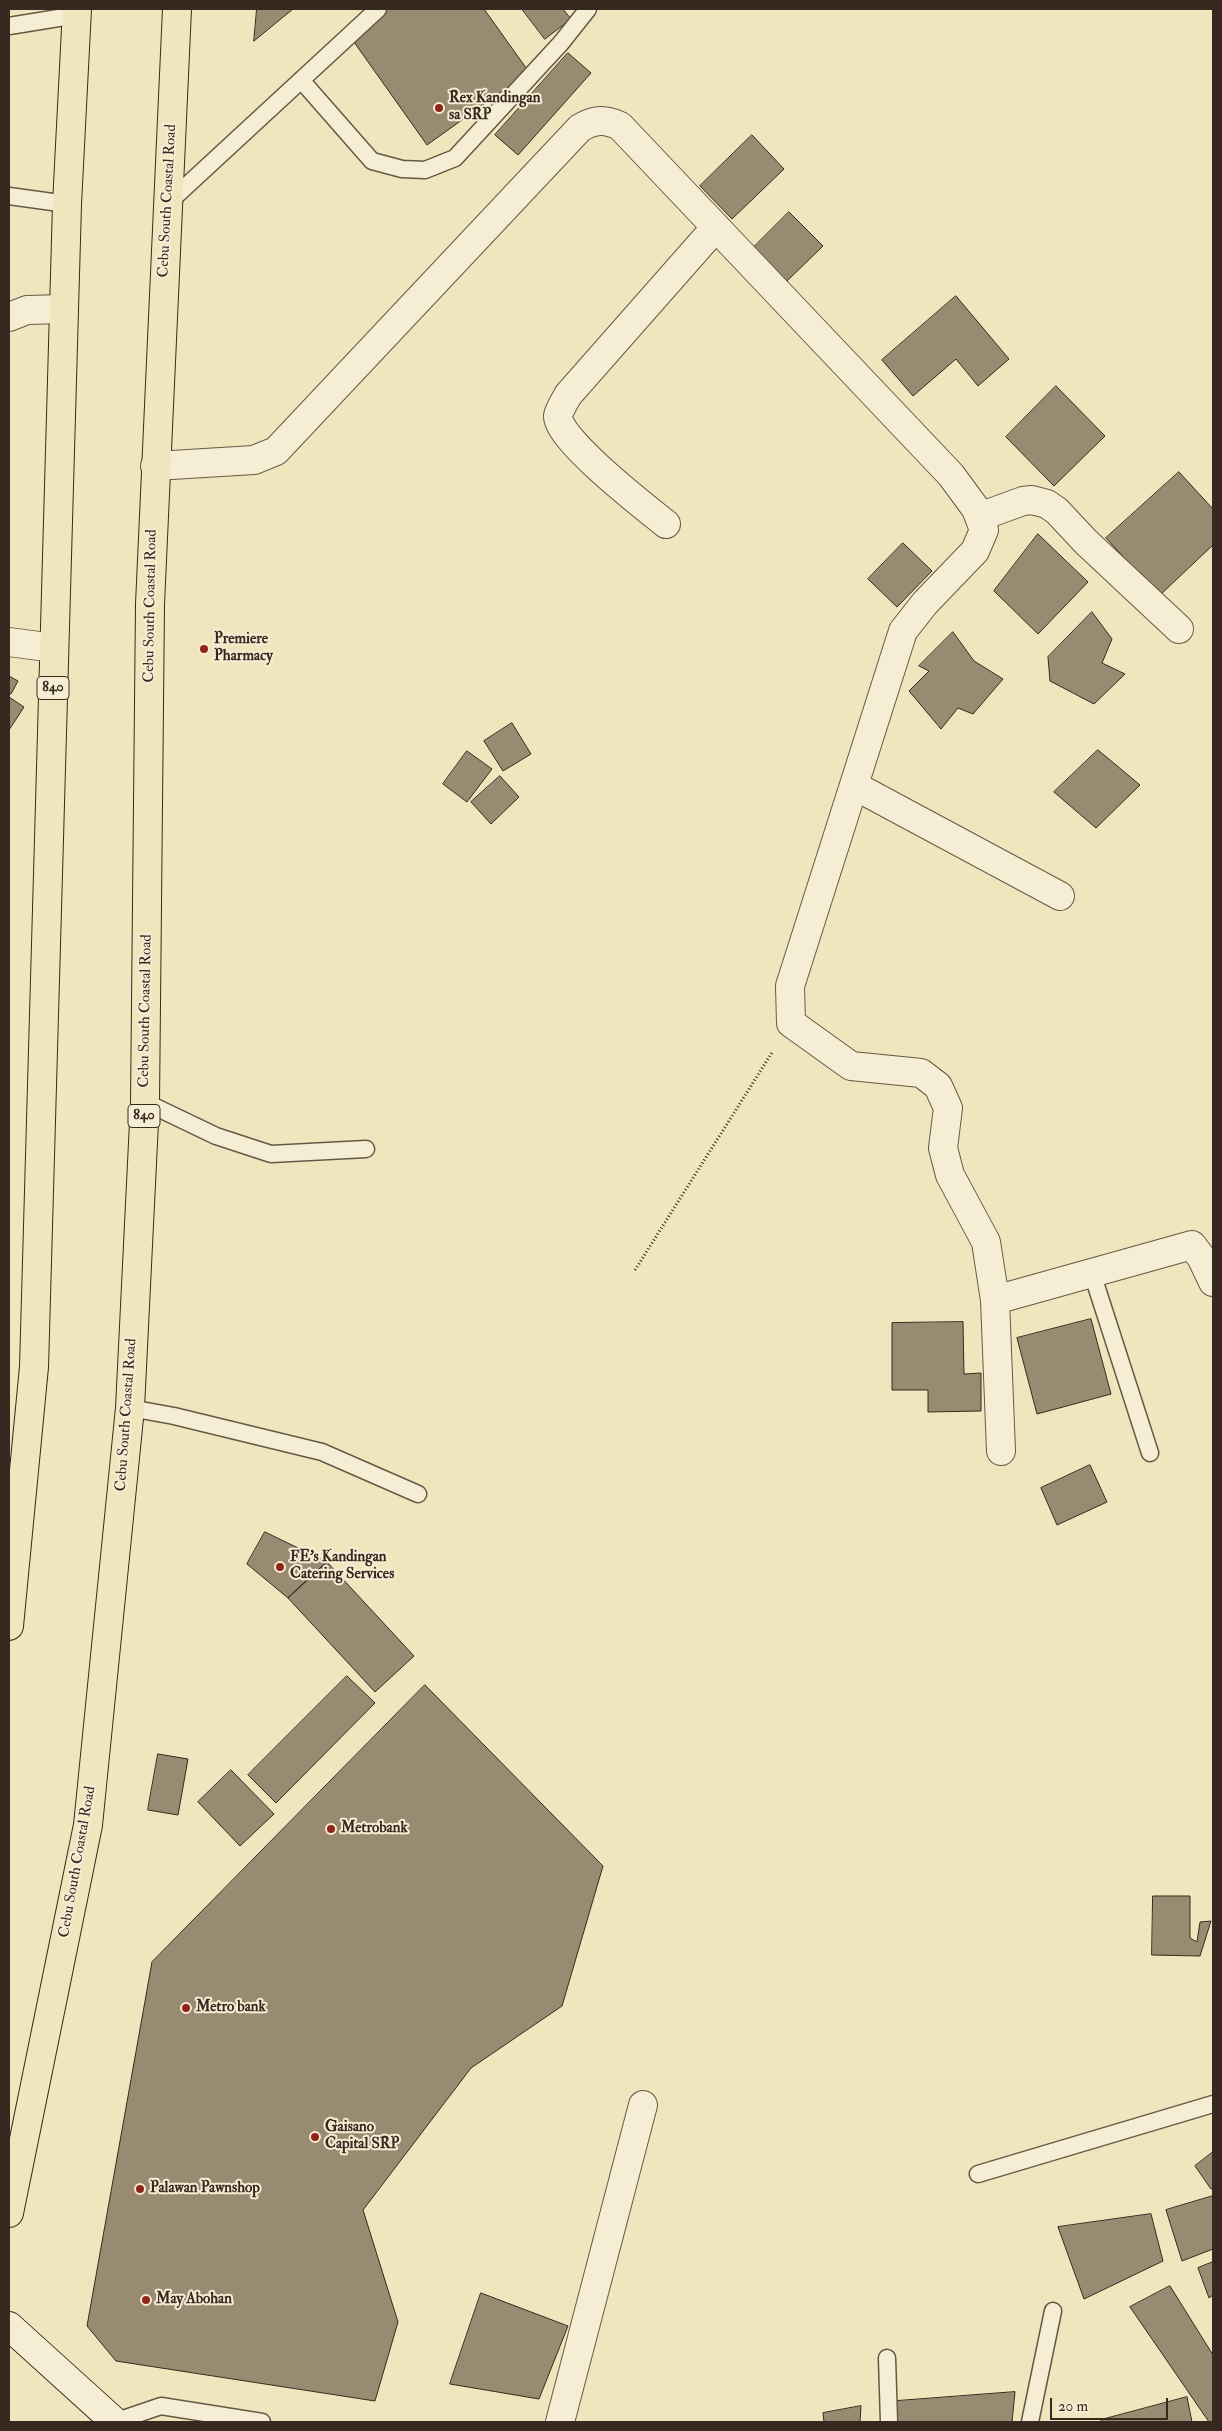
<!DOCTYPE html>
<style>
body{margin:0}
#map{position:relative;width:1222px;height:2431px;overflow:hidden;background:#f0e5bd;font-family:"IM FELL Double Pica",serif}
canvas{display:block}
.frame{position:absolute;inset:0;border:10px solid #382920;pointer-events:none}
.scale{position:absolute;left:1050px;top:2398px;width:118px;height:22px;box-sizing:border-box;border:2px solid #382920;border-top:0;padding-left:6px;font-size:15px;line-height:18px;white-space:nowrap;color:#382920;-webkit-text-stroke:4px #f5eed4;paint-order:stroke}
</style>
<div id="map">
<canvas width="1222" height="2431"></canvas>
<div class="frame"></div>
<div class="scale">20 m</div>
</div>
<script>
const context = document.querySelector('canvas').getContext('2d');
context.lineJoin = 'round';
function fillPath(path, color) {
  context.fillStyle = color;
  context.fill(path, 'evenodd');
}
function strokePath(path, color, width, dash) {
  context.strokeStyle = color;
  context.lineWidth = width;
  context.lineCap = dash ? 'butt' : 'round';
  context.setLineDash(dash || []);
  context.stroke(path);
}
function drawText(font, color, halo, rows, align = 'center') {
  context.font = font + ' "IM FELL Double Pica",serif';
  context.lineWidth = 4;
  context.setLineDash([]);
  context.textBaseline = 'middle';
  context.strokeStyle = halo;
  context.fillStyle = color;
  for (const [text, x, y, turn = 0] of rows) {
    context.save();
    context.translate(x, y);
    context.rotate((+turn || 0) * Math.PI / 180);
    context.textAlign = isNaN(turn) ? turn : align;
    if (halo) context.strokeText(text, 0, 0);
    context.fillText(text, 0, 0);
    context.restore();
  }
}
const building = new Path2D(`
 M257 9H293L254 41Z
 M385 9H484L529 72 427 145 349 35Z
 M522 9H563L571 19 545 39Z
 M568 53 591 73 518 155 495 135Z
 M752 135 784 169 732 219 700 186Z
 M789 212 823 246 787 281 753 248Z
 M956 296 1009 359 978 386 956 359 913 396 882 360Z
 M1056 386 1105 436 1054 486 1006 437Z
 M1179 472 1213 509V545L1159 596 1106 538Z
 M1038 534 1088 582 1038 634 994 591Z
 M903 543 932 571 897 607 868 579Z
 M1092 612 1112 639 1102 663 1125 674 1094 704 1050 681 1048 657Z
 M953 632 974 661 1003 679 973 714 958 708 941 729 909 691 929 671 919 666Z
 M9 676 18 681 11 694 9 693Z
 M9 697 24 707 9 730Z
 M512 723 531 754 503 771 484 741Z
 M1098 750 1140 785 1096 828 1054 792Z
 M467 751 492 769 467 802 443 784Z
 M500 776 519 797 491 824 471 802Z
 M1091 1319 1111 1394 1037 1414 1017 1338Z
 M963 1322 964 1374 981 1373V1411L928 1412V1390H892V1323Z
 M1090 1465 1107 1502 1057 1525 1041 1488Z
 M265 1532 327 1562 288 1598 247 1564Z
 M327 1562 414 1656 375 1692 288 1598Z
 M347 1676 375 1703 276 1803 248 1775Z
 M425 1685 603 1866 562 2006 471 2068 363 2210 398 2322 375 2401 116 2361 87 2326 152 1962Z
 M158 1754 188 1759 178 1815 148 1810Z
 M231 1770 274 1814 240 1846 198 1802Z
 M1153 1896H1190V1938L1197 1942 1200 1922 1211 1921 1200 1956 1152 1955Z
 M1213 2152V2188L1211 2189 1195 2166Z
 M1213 2196V2249L1182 2261 1166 2210Z
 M1151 2214 1163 2261 1084 2299 1058 2227Z
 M1213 2262V2295L1209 2298 1198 2268Z
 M1170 2286 1213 2355V2422H1209L1130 2307Z
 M481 2293 568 2326 539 2399 450 2384Z
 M1015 2392 1012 2422H897V2401Z
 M1187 2397 1192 2422H1101V2420Z
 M861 2406 860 2422H824L823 2413Z`);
const path = new Path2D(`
 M635 1270 773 1051`);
const lane = new Path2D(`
 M9 26 77 15
 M301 80 372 161 402 169 425 170 455 158 561 43 588 9
 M9 196 67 204
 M168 203 378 9
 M145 1102 216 1136 271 1154 366 1149
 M1092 1273 1150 1453
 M130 1408 174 1416 322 1452 418 1494
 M978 2174 1213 2104
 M887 2358 889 2422
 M114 2422 161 2406 262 2422
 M1030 2422 1053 2311`);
const street = new Path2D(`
 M9 317 27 310 64 309
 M155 466 254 460 276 451 580 128C595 119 605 119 620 126L951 475 976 509 984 530 975 551 925 603 903 631 790 986 791 1023 851 1066 921 1073 938 1086 948 1108 943 1148 950 1175 986 1242 995 1300 1001 1451
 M979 517 1023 501 1032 500 1047 504 1057 511 1086 542 1179 629
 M666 524C645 507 557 439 558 416 559 410 565 401 568 395L716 227
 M9 642 54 648
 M855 786 1060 896
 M995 1300 1192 1245 1201 1257 1213 1282
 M560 2422 643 2105`);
const secondary = new Path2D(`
 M9 2326 115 2422`);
const highway = new Path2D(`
 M9 1626 34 1367 67 204 77 9
 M9 2213 88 1825 130 1408 145 1102 150 604 177 9`);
const markers = [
 [439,108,5,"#8f2418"],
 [204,649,5,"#8f2418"],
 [280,1567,5,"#8f2418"],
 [331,1829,5,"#8f2418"],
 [186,2008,5,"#8f2418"],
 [315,2137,5,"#8f2418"],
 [140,2189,5,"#8f2418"],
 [146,2300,5,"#8f2418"]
];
const shields = [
 [53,688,32],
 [144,1116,32]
];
const shieldNames = [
 ["840",53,688],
 ["840",144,1116]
];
const poiNames = [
 ["Rex Kandingan",449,99],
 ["sa SRP",449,116],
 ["Premiere",214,640],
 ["Pharmacy",214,657],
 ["FE's Kandingan",290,1558],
 ["Catering Services",290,1575],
 ["Metrobank",341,1829],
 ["Metro bank",196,2008],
 ["Gaisano",325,2128],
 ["Capital SRP",325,2145],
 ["Palawan Pawnshop",150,2189],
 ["May Abohan",156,2300]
];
const streetNames = [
 ["Cebu South Coastal Road",168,201,-87],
 ["Cebu South Coastal Road",151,606,-89],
 ["Cebu South Coastal Road",146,1011,-89],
 ["Cebu South Coastal Road",127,1415,-86],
 ["Cebu South Coastal Road",78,1862,-80]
];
fillPath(building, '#988b72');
strokePath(building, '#382920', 1);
strokePath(lane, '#665847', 19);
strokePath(street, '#665847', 30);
strokePath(secondary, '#382920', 30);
strokePath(highway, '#382920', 30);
strokePath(path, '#382920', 3, [1, 2.5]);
strokePath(lane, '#f5eed4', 16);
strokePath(street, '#f5eed4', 28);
strokePath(secondary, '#f5eed4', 28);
strokePath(highway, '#f0e5bd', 28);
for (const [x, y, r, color] of markers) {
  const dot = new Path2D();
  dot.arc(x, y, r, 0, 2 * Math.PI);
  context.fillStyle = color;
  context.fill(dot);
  strokePath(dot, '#f5eed4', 2);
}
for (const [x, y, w] of shields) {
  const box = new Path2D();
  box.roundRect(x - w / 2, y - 11.5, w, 23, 4);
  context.fillStyle = '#f5eed4';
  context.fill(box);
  strokePath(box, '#382920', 1);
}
drawText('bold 14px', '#382920', null, shieldNames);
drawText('bold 15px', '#382920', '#f5eed4', poiNames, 'left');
drawText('15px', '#382920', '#f5eed4', streetNames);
</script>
